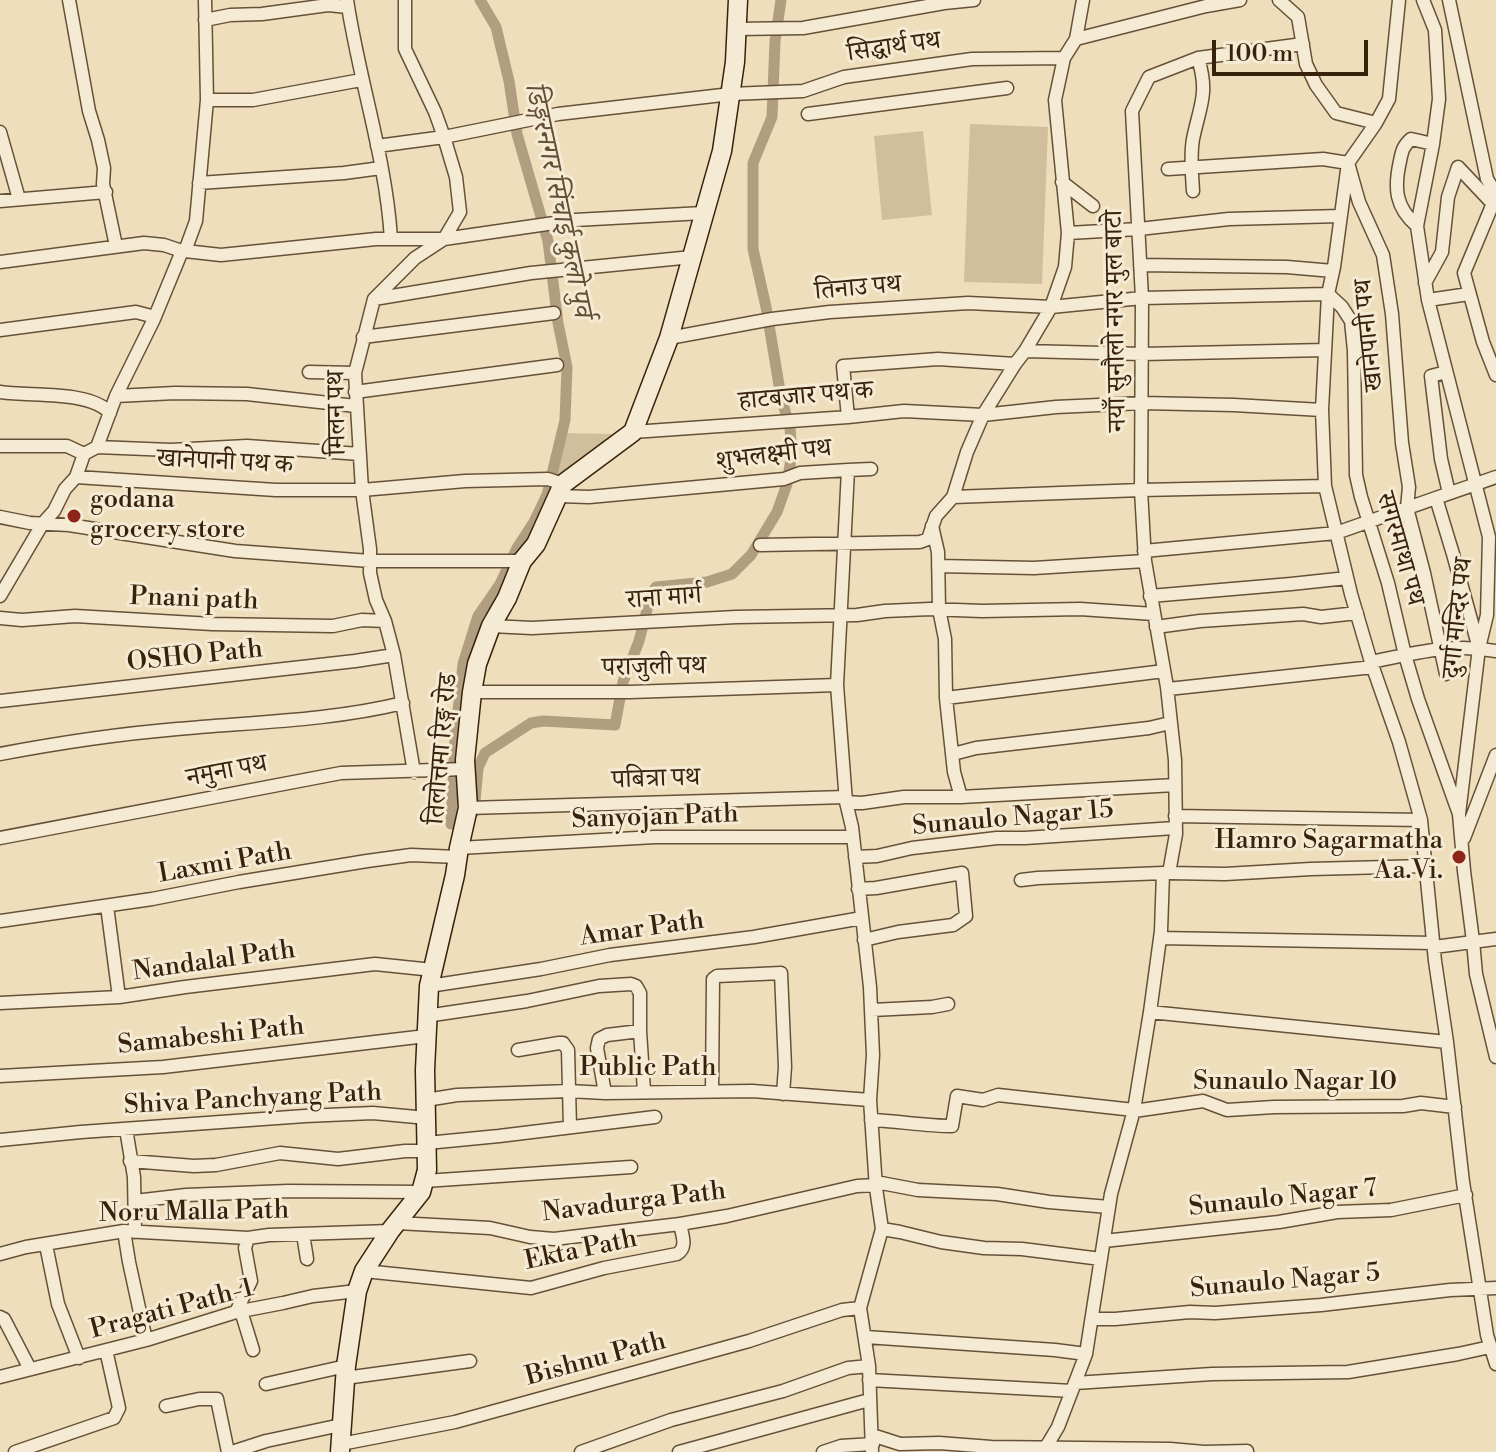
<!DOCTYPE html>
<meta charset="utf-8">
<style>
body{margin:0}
#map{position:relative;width:1496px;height:1452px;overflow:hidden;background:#efdebb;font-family:"Libre Bodoni",serif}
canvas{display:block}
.scale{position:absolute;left:1212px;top:40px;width:156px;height:36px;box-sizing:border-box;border:4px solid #38220c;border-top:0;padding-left:10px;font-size:24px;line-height:28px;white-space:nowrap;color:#38220c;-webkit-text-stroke:6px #f5ead3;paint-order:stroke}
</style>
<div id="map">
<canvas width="1496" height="1452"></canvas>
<div class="scale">100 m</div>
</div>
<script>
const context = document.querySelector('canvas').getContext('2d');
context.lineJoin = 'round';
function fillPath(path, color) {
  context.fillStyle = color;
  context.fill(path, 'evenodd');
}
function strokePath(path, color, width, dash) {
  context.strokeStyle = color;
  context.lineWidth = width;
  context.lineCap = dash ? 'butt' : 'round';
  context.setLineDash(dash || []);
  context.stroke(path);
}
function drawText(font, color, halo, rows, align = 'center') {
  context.font = font + ' "Libre Bodoni","Noto Serif Devanagari",serif';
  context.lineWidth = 6;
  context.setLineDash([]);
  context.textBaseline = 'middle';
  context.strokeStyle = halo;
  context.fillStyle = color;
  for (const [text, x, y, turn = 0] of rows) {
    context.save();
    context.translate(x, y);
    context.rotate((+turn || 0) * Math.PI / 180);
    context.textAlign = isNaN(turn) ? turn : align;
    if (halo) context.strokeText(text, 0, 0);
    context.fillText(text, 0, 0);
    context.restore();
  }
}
const green = new Path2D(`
 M970 124 1048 127 1042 284 964 282Z
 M923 131 932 215 882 220 874 136Z
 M561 433 615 434 566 478 553 472Z`);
const canal = new Path2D(`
 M474 812 478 768 485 753 531 723 543 721 615 725 623 682 639 641 651 594 656 587 707 582 732 574 751 555 777 512 787 484 792 453 790 428 781 397 766 307 753 249V163L772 117 775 41 781 0
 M451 824 455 739 463 664 478 616 500 584 517 548 534 522 547 495 565 420 567 367 558 323 548 241 517 134 509 81 496 27 480 0`);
const street = new Path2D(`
 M69 0 89 111 98 140 104 168 103 184 116 246
 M347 0C359 80 386 158 391 239
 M405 0V49L435 112 444 137 456 177 460 212 444 239 415 258 374 299 355 373 362 490 370 549V573L376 600 385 621 394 655 414 772
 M1279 0 1298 17 1306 64 1316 85 1336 113 1376 123
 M1399 0 1389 99 1376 123 1348 163 1334 267 1328 294 1322 410 1325 486 1351 594 1371 662 1399 742 1421 820 1435 961 1447 1042 1463 1182 1487 1335 1496 1364
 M1423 0 1435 30 1439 99 1433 144 1417 226 1428 300 1489 537 1487 615 1479 648 1459 814 1464 871 1473 941 1476 974 1496 1057
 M1449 0 1487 179 1496 194
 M205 20 230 15 262 14 328 5 348 7
 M737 29 803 28 944 3 974 0
 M1076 39 1206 6 1240 0
 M207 100H253L361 80
 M808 114 1007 88
 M0 132 19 199
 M377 146 444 137 558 114 731 94 803 91 844 77 972 59 1064 58
 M1168 169 1323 159 1348 163 1359 202 1383 255 1392 314 1402 443 1409 487 1407 508 1424 573 1446 674
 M1062 182 1093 206
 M199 183 344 173 381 168
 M1193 191C1192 174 1190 156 1193 139 1200 105 1209 94 1198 58
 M1496 196 1464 273 1483 342 1496 375
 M0 201 106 192
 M1417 226C1395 207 1394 188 1400 161 1402 151 1403 146 1411 139L1433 144
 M1068 233 1139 229 1229 219 1340 216
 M185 251 221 255 376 239H444L575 220 703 213
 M0 262 144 243 164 245 182 251
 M1140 265 1287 267 1333 271
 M1425 283 1442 252 1448 197 1458 167 1493 204
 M374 299 531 273 692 257
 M1428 300 1469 294
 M0 330 136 312 155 317
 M363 337 554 313
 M669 338 772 319 830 312 968 303 1051 307 1142 298 1328 294 1342 307 1351 321 1354 351 1356 475 1361 497 1388 583 1405 655 1418 699 1459 814
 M1025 351 1142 354 1325 350
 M309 372 355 373
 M1446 372 1431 376 1441 459 1449 493
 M0 392C30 397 90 390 110 413
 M355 392 557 365
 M116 396 175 393 247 394 356 406
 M848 417 843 366 938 359 1015 364
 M633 432 848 417 904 411 983 415 1056 407 1142 403 1234 405 1322 410
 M0 446H67L84 454
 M97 447 171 450 247 446 360 454
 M848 470 871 469
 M76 477 276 490H362L465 481 548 479 563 484
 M559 496 589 497 784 479 800 473 848 470 837 685 846 802 852 827 870 987 873 1055 870 1100 876 1188 882 1229 860 1308 869 1366 872 1452
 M953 497 967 452 983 415 1015 364 1025 351 1051 307 1065 267 1068 233 1055 100 1064 58 1076 39 1083 0
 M953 497 1141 490 1325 486
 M1436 498 1453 554 1478 645
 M0 517 30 523 69 525 235 551 370 561H522
 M932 526 938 552 939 609 945 639 946 698 954 772 961 797
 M760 545 920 542 928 539 936 516 953 497
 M1144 551 1336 533 1496 477
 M938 566 1034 568 1145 561
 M0 596 43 523 54 511 65 489 76 477 84 454 97 447 116 396 154 319 182 251H185L196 221 207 100 205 0
 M1150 596 1291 584 1347 578
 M0 618 22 620 75 616 212 624 333 626 362 620 385 621
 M491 626 532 628 736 617 857 615 885 611 930 609 982 611 1080 609 1154 614
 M1156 627 1200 621 1303 614 1321 617 1357 613
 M1371 662C1415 653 1450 643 1496 651
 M1168 689 1373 667
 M472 692H630L837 685
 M946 698 1164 671
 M0 701 355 661 394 655
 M0 754C58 743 118 734 177 729 253 722 329 721 403 703
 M953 754 976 748 1149 728 1170 723
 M846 802 862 803 904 797H961L1175 785
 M468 808 846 797
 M1175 816 1421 820
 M0 838 341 773 465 769
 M1464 838 1496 755
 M459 848 655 837H853
 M855 857 877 856 912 848 997 838H1025L1175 828
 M1169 873 1225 874 1311 869 1426 866
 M1021 880 1038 878 1163 873
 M858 889 876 888 962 873 966 916 953 925 898 932 864 940
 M107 906 119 997
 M0 921 152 899 239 882 367 861 411 855 458 857
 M1160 938 1433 943
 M1434 947 1496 939
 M429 986 541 969 610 955 754 937 862 918
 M0 1003 119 997 185 987 375 964 433 970
 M872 1010 932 1007 948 1004
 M1150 1012 1447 1042
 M426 1016 527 1001 599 986 631 984 636 986 640 993V1031L644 1091
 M518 1050 559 1043H563L568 1050 570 1127
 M0 1076 163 1067 426 1036
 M712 1091 713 979 717 976 781 973 785 1067 783 1094
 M605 1093 597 1048 599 1039 607 1035 640 1031
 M426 1100 457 1095 569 1091 605 1093 752 1091 870 1100
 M1134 1111 1203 1101 1227 1110 1274 1107 1403 1106 1421 1103 1455 1107
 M871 1120C898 1121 925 1126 952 1126L957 1096 983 1100 998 1095 1134 1110
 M126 1129 134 1177 135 1232
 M0 1140 81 1132 305 1116 373 1113 427 1118
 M427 1143 499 1136 655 1117
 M130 1161 194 1166 216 1165 280 1153 338 1159 405 1151H426
 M425 1181 631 1167
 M876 1182 918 1190 997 1194 1049 1202 1109 1207
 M135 1201 186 1195 288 1191 421 1192
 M397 1223 490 1228 530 1237 554 1239 680 1224 727 1216 857 1186 876 1185
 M882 1229 900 1232 941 1242 984 1248 1022 1249 1101 1259
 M124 1231 129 1262 146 1340
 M303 1234 307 1259
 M1104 1241 1279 1222 1337 1212 1391 1210 1466 1195
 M46 1245 58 1304 79 1358
 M0 1254 26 1247 124 1231 248 1238 269 1235 390 1231
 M364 1271 531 1288 604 1268 677 1254C688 1247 682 1235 680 1224
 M241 1311 253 1350
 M236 1312 251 1281 245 1248 248 1238
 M0 1317 4 1319 30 1369
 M1092 1319H1115L1190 1312 1215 1313 1321 1305 1450 1290 1496 1288
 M866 1337 1055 1350 1086 1354
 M0 1377 146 1340 236 1312 283 1303 313 1296 357 1291
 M345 1378 470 1361
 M869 1380 1072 1391
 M1075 1383 1212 1374 1348 1372 1458 1354 1490 1347
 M266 1384 346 1366
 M166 1406 199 1399H217L228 1452
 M872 1435 900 1444 939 1443 991 1447 1170 1449 1204 1452 1247 1451
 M341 1444 455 1422 749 1341 842 1310 860 1308
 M15 1452 114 1418 119 1408 106 1350
 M232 1452 266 1441 341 1425
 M581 1452 671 1420 783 1391 848 1368 869 1366
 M679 1452 869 1400
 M823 1452 841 1446 873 1444
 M1043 1452 1058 1427 1086 1354 1111 1194 1134 1110 1150 1012 1161 931 1163 873H1169L1176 834 1175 760 1167 687 1145 561 1141 490 1142 298 1132 111 1149 77 1198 58 1303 44`);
const secondary = new Path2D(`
 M340 1452 346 1366 357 1291 364 1271 390 1231 421 1192 427 1170 425 1070 429 986 455 875 459 848 468 808 465 760 472 692 477 664 491 626 507 598 522 561 536 544 563 484 633 432 669 338 722 151 735 62 738 0`);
const markers = [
 [74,516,8,"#8f2418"],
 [1459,857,8,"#8f2418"]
];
const streetNames = [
 ["सिद्धार्थ पथ",894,48,-8],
 ["तिनाउ पथ",858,289,-5],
 ["नयाँ सुनौलो नगर मुल बाटो",1117,321,-91],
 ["खानेपानी पथ",1370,335,-96],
 ["हाटबजार पथ क",806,397,-5],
 ["मिलन पथ",338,413,-91],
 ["शुभलक्ष्मी पथ",774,456,-7],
 ["खानेपानी पथ क",225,463,3],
 ["सगरमाथा पथ",1399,549,74],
 ["राना मार्ग",664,599,-4],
 ["Pnani path",194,600,2],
 ["दुर्गा मन्दिर पथ",1459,618,-84],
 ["OSHO Path",195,657,-6],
 ["पराजुली पथ",654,668,-1],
 ["तिलोत्तमा रिङ्ग रोड",443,749,-85],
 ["नमुना पथ",227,772,-11],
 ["पबित्रा पथ",656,780,-2],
 ["Sanyojan Path",655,818,-2],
 ["Sunaulo Nagar 15",1013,819,-5],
 ["Laxmi Path",225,864,-10],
 ["Amar Path",642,930,-8],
 ["Nandalal Path",214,962,-8],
 ["Samabeshi Path",211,1037,-6],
 ["Public Path",648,1069],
 ["Sunaulo Nagar 10",1295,1083],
 ["Shiva Panchyang Path",253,1100,-3],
 ["Sunaulo Nagar 7",1283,1199,-6],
 ["Navadurga Path",634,1203,-7],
 ["Noru Malla Path",194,1213,-1],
 ["Ekta Path",581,1251,-12],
 ["Sunaulo Nagar 5",1285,1282,-5],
 ["Pragati Path-1",172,1310,-15],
 ["Bishnu Path",596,1360,-15]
];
const poiNames = [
 ["godana",90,501],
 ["grocery store",90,531],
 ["Hamro Sagarmatha",1443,842,"right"],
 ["Aa.Vi.",1443,872,"right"]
];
const waterNames = [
 ["डिङ्गरनगर सिंचाई कुलो पुर्व",557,200,78]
];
fillPath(green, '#d0be9d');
strokePath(canal, '#b19e80', 11);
strokePath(street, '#665138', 15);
strokePath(secondary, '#38220c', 21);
strokePath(street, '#f5ead3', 12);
strokePath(secondary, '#f5ead3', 18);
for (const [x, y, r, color] of markers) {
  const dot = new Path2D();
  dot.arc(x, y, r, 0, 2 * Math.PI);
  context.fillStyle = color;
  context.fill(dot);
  strokePath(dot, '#f5ead3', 3);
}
drawText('26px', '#38220c', '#f5ead3', streetNames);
drawText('26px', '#38220c', '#f5ead3', poiNames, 'left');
drawText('italic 28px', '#624d35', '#f5ead3', waterNames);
</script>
